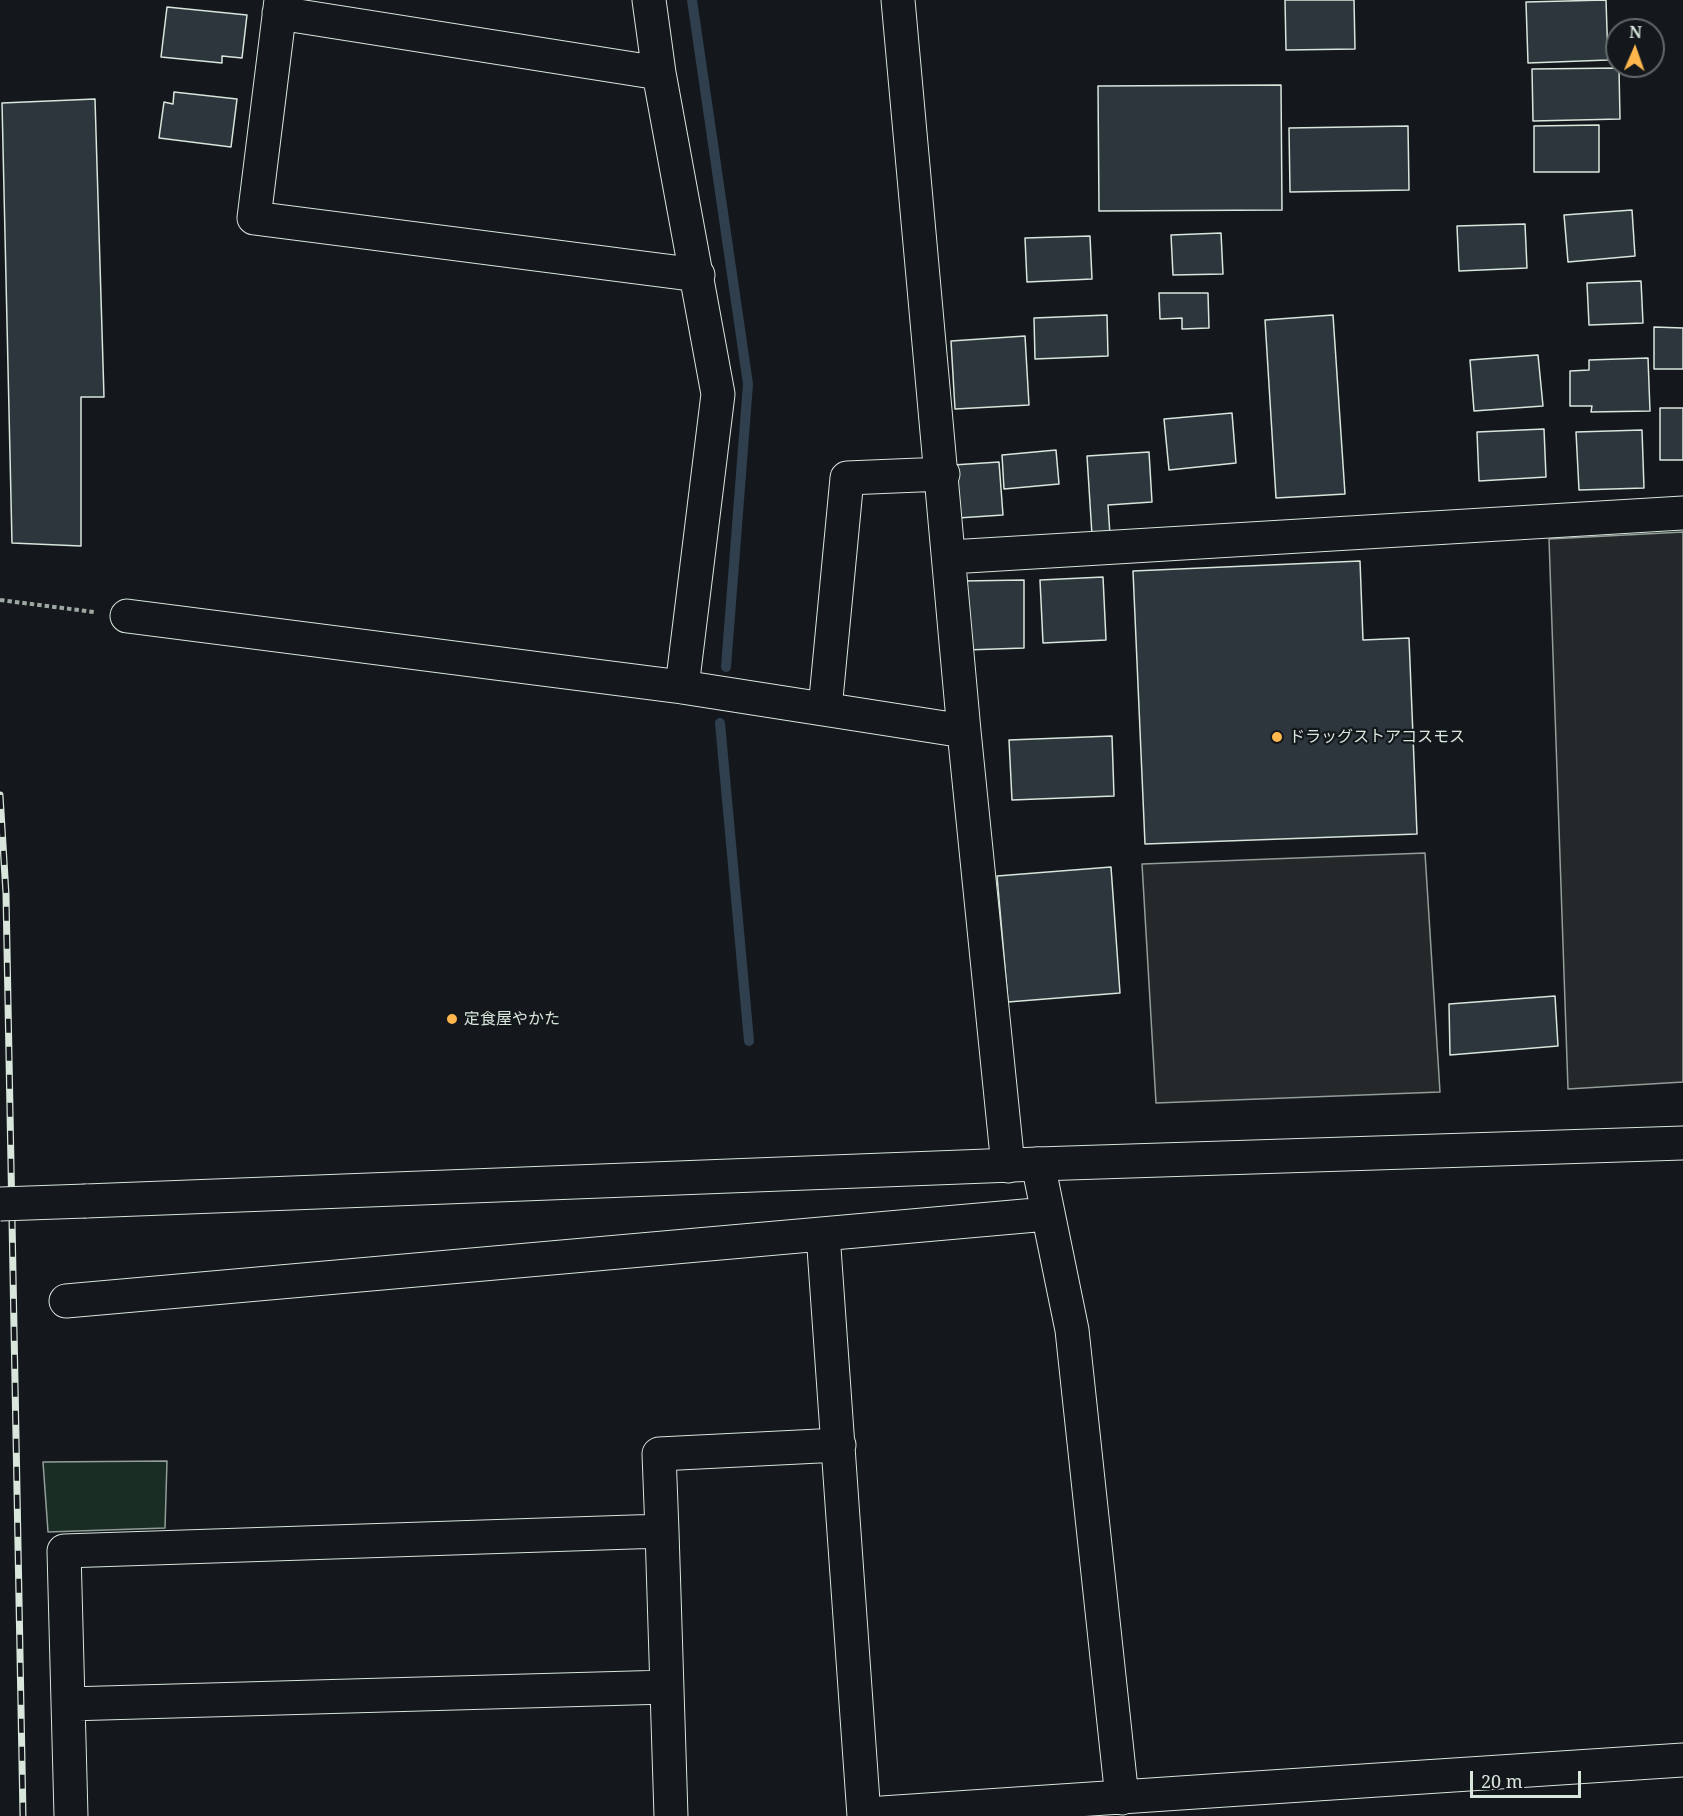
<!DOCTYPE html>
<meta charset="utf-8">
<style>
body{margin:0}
#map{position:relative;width:1683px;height:1816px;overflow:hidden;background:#14181c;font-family:"Noto Serif",serif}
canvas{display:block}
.north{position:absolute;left:1605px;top:18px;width:60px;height:60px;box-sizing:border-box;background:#14181c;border:2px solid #626a69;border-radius:50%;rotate:2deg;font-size:16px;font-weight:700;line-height:24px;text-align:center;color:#d8e6dc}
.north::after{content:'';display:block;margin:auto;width:21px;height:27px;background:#ffb74d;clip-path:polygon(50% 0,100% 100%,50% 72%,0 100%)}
.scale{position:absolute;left:1470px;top:1771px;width:111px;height:27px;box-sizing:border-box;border:3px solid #d8e6dc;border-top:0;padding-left:8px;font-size:18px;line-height:21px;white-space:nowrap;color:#d8e6dc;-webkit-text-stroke:4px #14181c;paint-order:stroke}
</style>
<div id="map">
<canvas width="1683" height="1816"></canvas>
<div class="north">N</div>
<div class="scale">20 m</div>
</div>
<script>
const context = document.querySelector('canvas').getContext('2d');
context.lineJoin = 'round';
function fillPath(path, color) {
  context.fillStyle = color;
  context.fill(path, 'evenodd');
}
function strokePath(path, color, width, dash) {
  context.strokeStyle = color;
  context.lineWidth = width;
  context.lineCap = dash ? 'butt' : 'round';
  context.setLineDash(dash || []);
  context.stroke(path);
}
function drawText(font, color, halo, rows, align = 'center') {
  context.font = font + ' "Noto Serif","Noto Sans JP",serif';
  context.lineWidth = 4.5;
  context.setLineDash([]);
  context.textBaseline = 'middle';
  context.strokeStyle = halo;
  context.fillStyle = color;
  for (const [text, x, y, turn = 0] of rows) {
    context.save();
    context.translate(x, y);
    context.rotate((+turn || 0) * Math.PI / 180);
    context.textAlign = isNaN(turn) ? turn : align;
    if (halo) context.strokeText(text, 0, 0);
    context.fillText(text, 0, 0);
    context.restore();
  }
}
const green = new Path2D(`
 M167 1461 165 1528 48 1532 43 1462Z`);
const parking = new Path2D(`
 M1683 532V1082L1568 1089 1549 539Z
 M1425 853 1440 1092 1156 1103 1142 864Z`);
const stream = new Path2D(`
 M692 0 748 384 726 667
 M720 723 749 1041`);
const building = new Path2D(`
 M1285 0H1354L1355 49 1286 50Z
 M1606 0 1608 60 1528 63 1526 2Z
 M167 7 247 15 242 58 222 56V63L161 57Z
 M1619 68 1620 119 1533 121 1532 69Z
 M1281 85 1282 210 1099 211 1098 86Z
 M174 92 237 99 231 147 159 138 164 102 173 104Z
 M95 99 104 397H81V546L12 543 2 103Z
 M1599 125V172H1534V126Z
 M1408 126 1409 190 1290 192 1289 128Z
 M1632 210 1635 256 1568 262 1564 215Z
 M1525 224 1527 268 1459 271 1457 226Z
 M1221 233 1223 274 1173 275 1171 235Z
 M1090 236 1092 279 1027 282 1025 238Z
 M1641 281 1643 323 1589 325 1587 283Z
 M1159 293H1208L1209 328 1182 329V318L1160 319Z
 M1107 315 1108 356 1035 359 1034 318Z
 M1333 315 1345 494 1276 498 1265 320Z
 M1654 327 1683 328V369H1654Z
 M1025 336 1029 405 955 409 951 341Z
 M1538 355 1543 406 1474 411 1470 360Z
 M1648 358 1650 411 1591 412 1592 406H1570V371L1589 370V360Z
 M1660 408H1683V460H1660Z
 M1232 413 1236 463 1169 470 1164 419Z
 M1544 429 1546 477 1479 481 1477 432Z
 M1642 430 1644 488 1579 490 1576 432Z
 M1056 450 1059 484 1004 489 1002 455Z
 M1149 452 1152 502 1108 505 1110 535H1092L1087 456Z
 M999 462 1003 515 958 518 953 465Z
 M1360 561 1363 640 1409 638 1417 834 1145 844 1133 571Z
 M1103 577 1106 640 1043 643 1040 580Z
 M1024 580V648L966 650 963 581Z
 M1112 736 1114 796 1012 800 1009 740Z
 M1111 867 1120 993 1008 1002 997 876Z
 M1555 996 1558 1046 1450 1055 1449 1004Z`);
const path = new Path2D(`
 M0 600 94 612`);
const street = new Path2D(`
 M281 0 254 218 698 275
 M649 0 659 73 718 394 682 687
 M898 0 964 731 1008 1166
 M279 13 659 73
 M950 557 1683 513
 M127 616 682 687 964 731
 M825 709 847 478 943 474
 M1038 1164 1072 1330 1122 1798
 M823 1234 864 1816
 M66 1301 1047 1214
 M662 1531 659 1454 839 1445
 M68 1704 667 1687
 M71 1816 64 1551 662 1531 671 1816
 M879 1816 882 1813C1149 1796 1416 1776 1683 1760`);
const secondary = new Path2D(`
 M86 1201 1038 1164 1683 1143`);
const rail = new Path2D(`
 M0 795 6 894 23 1816`);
const secondaryBridge = new Path2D(`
 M0 1204 86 1201`);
const markers = [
 [1277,737,6,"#ffb74d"],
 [452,1019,6,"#ffb74d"]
];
const poiNames = [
 ["ドラッグストアコスモス",1289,737],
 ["定食屋やかた",464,1019]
];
fillPath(green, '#1a2d24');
strokePath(green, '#939e99', 1.5);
fillPath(parking, '#24282b');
strokePath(parking, '#939e99', 1.5);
strokePath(stream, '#2f3f4d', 10);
fillPath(building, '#2c363c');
strokePath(building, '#d8e6dc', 1.5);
strokePath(street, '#d8e6dc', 35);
strokePath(secondary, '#d8e6dc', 35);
strokePath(path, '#9da8a2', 4, [4.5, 3]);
strokePath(street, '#14181c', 33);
strokePath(secondary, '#14181c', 33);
strokePath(rail, '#d8e6dc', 7);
strokePath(rail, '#14181c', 4.5, [14]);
strokePath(secondaryBridge, '#d8e6dc', 35, []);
strokePath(secondaryBridge, '#14181c', 33);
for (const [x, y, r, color] of markers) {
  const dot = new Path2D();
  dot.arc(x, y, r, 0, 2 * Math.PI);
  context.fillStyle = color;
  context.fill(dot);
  strokePath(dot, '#14181c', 2);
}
drawText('16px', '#d8e6dc', '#14181c', poiNames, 'left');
</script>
